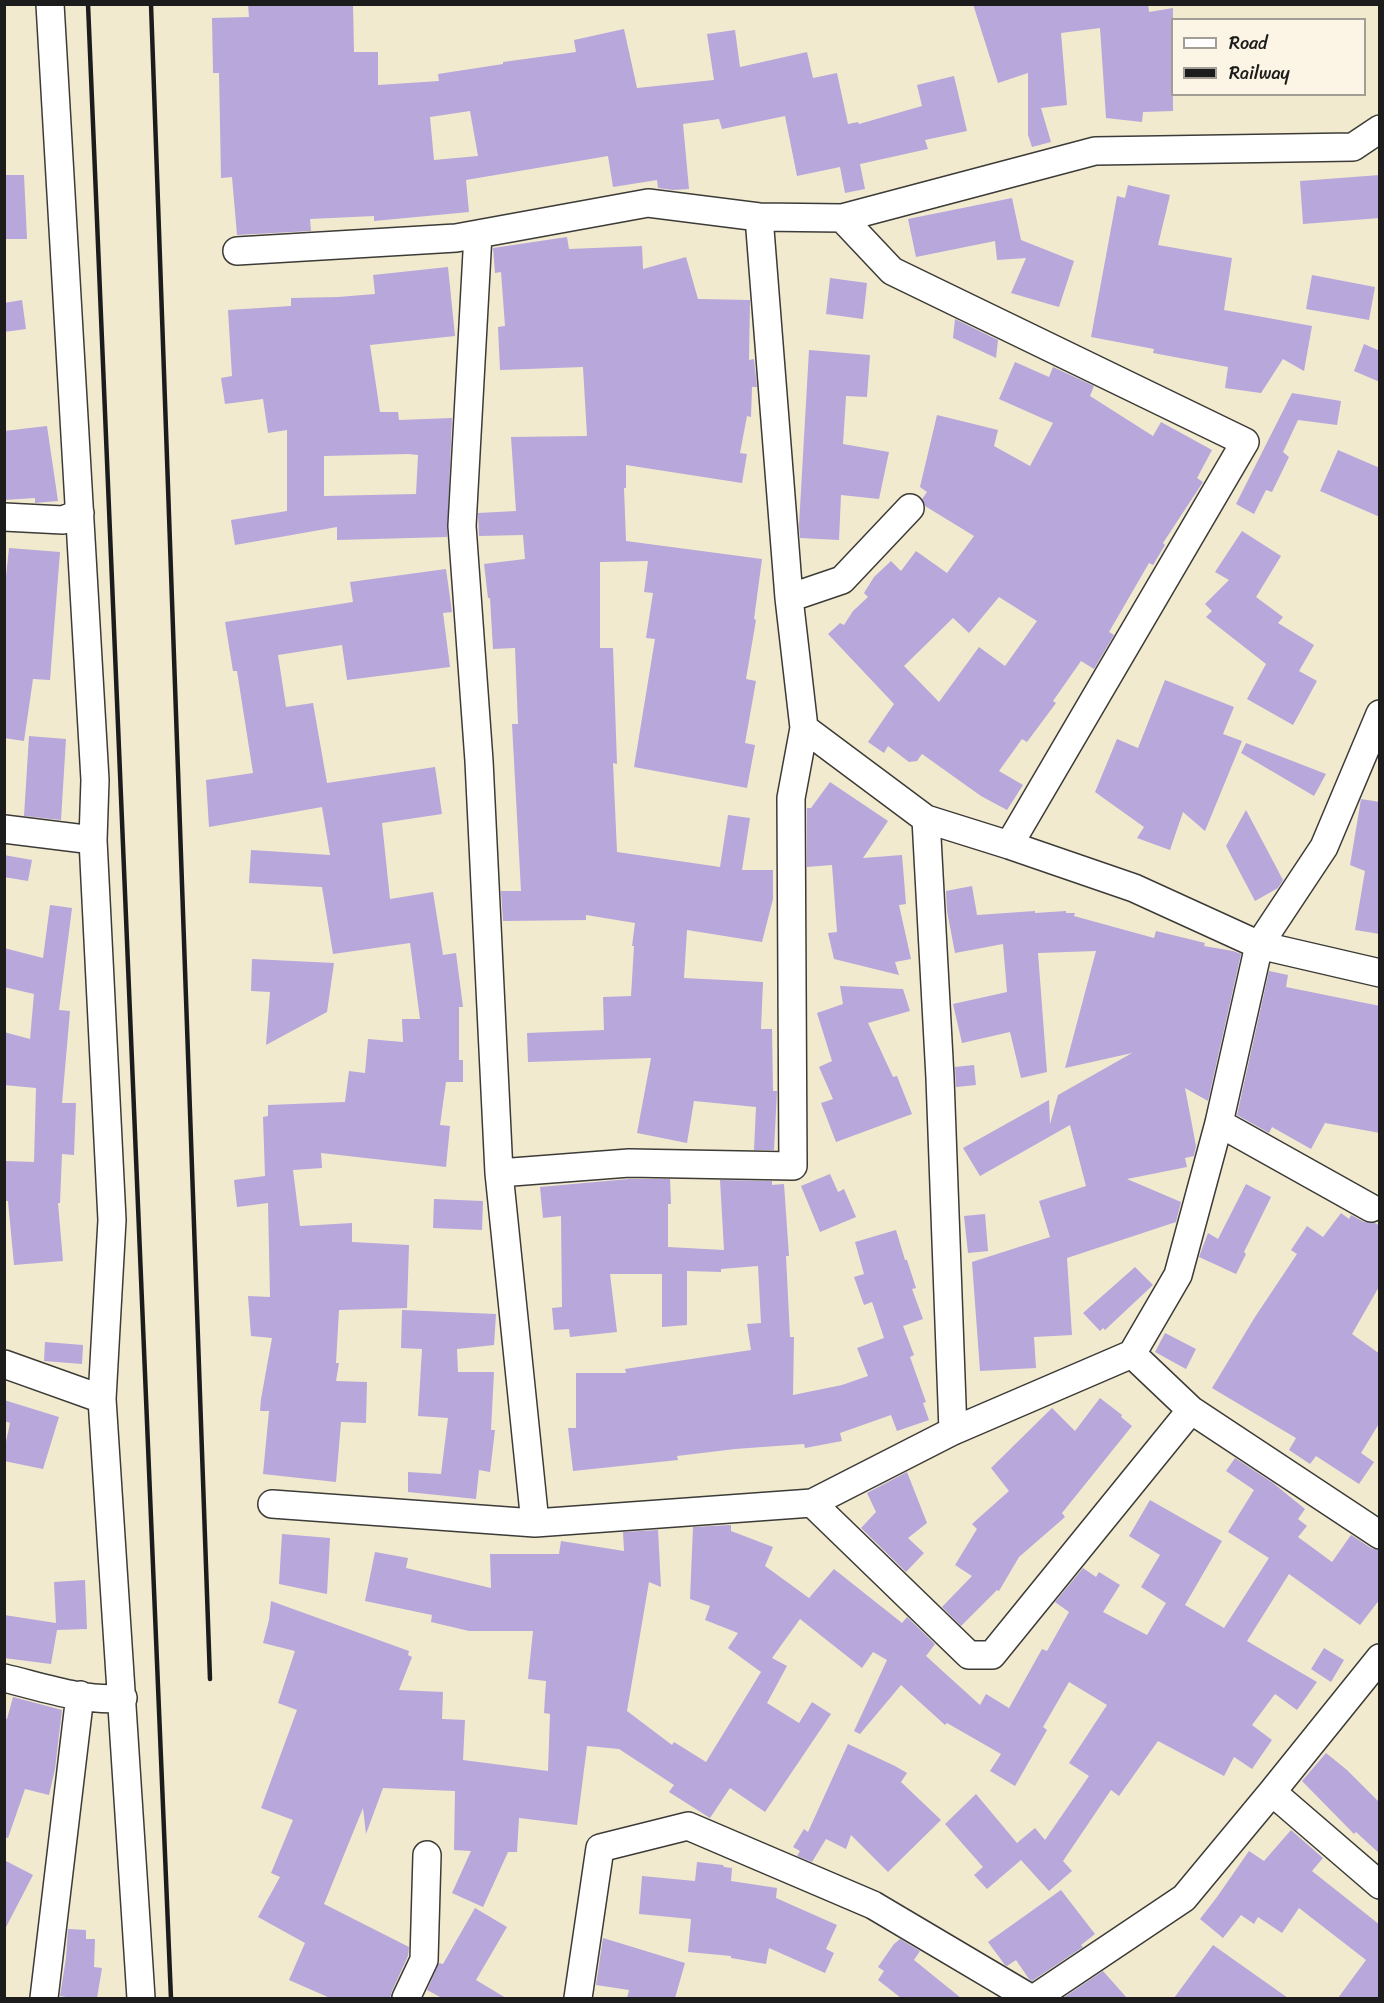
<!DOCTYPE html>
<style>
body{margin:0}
#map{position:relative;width:1384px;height:2003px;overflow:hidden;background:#f1eacf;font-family:Sriracha,sans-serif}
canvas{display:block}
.frame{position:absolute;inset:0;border:6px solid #1c1c1c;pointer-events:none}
.legend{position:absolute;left:1171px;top:18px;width:195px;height:78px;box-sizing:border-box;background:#fcf5e5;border:2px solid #a29e95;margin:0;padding:8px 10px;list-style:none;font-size:18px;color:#1c1c1c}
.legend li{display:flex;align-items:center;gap:12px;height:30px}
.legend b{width:30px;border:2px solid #a29e95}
</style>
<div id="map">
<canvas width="1384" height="2003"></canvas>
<div class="frame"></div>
<ul class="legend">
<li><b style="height:8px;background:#fff"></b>Road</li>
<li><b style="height:8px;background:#1c1c1c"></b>Railway</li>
</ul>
</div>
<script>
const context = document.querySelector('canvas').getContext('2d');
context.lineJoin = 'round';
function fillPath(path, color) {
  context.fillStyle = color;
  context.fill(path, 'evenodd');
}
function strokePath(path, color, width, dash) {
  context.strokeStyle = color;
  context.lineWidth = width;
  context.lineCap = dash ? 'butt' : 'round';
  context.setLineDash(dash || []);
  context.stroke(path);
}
const building = new Path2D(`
 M248 4H353L354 52H378V85L439 81 438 74 503 64V62L576 52 574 40 624 29 637 88 714 80 707 34 735 30 740 67 807 52 813 78 837 73 848 124 858 122 859 124 922 106 917 85 954 76 967 131 925 140 928 149 860 164 865 189 845 193 840 167 797 176 785 116 722 129 719 119 683 124 689 189 673 190 658 188 657 180 613 187 608 156 466 180 469 212 374 221V216L310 219 311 231 237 235 232 177 221 178 219 73H213L212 18 249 17ZM470 111 478 156 434 160 430 117Z
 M973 4H1148L1149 12 1173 8V111L1143 112 1142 122 1106 118 1100 28 1061 33 1067 105 1041 108 1051 142 1032 147 1028 135V73L998 83Z
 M4 175H24L27 239H4Z
 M1380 175V218L1303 224 1300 181Z
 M1128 185 1170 195 1158 245 1232 258 1224 310 1312 326 1304 371 1283 359 1261 393 1225 388 1228 367 1153 353 1154 349 1091 337 1117 196 1125 198Z
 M1012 198 1021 240 1074 261 1059 307 1011 293 1026 258 997 260 995 241 916 257 908 219Z
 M567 237 569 249 642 246 643 269 686 257 698 299 750 300 749 360 754 359 757 387H752L751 417 747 416 740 453 747 454 742 483 626 465V488H624L626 541 762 559 754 619 756 620 746 679 756 681 745 743 755 745 747 788 634 767 655 639 646 638 653 593 644 592 648 561 600 562V648H613L617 764 613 763 617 852 720 867 728 815 750 818 742 870H773V899L762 942 687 930 684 978 763 982 761 1029H772L773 1091H777L774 1150H754L756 1107 694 1101 687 1143 637 1133 651 1058 528 1062 527 1033 604 1030 603 997 631 996 634 946H632L635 923 586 915V920L503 921 501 891H521L512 724H518L515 648 493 649 490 598H488L484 564 525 559 523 535 479 536 478 513 516 511 511 437 587 436 583 367 500 370 498 327 505 326 501 272 495 273 493 248Z
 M448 267 455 336 370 345 380 412H398L399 420 452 418 447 537 337 540V527L235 545 231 520 287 511V430L268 433 263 399 225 404 221 378 232 376 228 310 291 306V298L338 297 375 294 373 275ZM408 454 418 455 416 494 324 496V456Z
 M1312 275 1375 287 1369 320 1306 309Z
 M830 278 867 283 863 319 826 314Z
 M22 300 26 329 4 332V303Z
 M955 319 998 340 996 358 953 338Z
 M1364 344 1380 351V382L1354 371Z
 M809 350 870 355 867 397 846 396 843 444 889 452 879 499 841 495 839 540 800 538 799 525Z
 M1015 362 1049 377 1053 367 1094 386 1090 396 1153 436 1161 422 1212 450 1197 478 1203 482 1163 543 1165 545 1153 565 1149 563 1109 632 1114 635 1094 669 1081 661 1053 701 1056 703 1027 742 1022 739 999 771 1023 785 1007 810 981 796 922 754 917 761 909 762 888 746 884 753 868 742 894 704 828 634 840 623 844 625 853 611 868 597 864 593 874 577 891 561 901 571 916 551 947 573 974 536 925 506 922 499 927 492 920 487 937 415 998 430 994 446 1030 466 1053 423 999 399ZM999 597 1037 621 1005 666 979 647 939 702 904 666 953 618 969 633Z
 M1292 393 1341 401 1337 425 1298 420 1283 452 1289 457 1272 492 1266 490 1254 514 1236 504Z
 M47 426 58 501 35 503V498L4 500V431Z
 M1338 450 1380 468V517L1320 491Z
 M1242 531 1281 556 1256 597 1283 617 1278 623 1314 645 1299 671 1317 681 1293 725 1247 699 1266 664 1206 617 1212 611 1205 604 1229 580 1215 572Z
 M9 548 60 552 50 680 33 679 24 741 4 738V595Z
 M446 569 452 612 443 613 450 667 347 680 342 645 278 655 286 707 313 703 327 783 435 767 442 814 382 823 390 899 433 892 443 955 456 953 463 1007H459V1060H463V1082H446L440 1125 450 1126 446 1167 321 1153 322 1168 293 1170 300 1226 352 1223V1242L409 1245 407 1308 339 1310 336 1363H339L336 1381 367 1382 366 1423 341 1422 336 1482 263 1474 269 1411H260L261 1399 272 1338 251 1336 248 1296 270 1297 268 1203 237 1207 234 1180 265 1176 263 1117 268 1116V1105L345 1102 349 1071 365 1073 368 1039 403 1042 402 1019H420L410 943 333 954 322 887 249 883 251 850 330 855 322 807 209 827 206 780 253 773 237 671H233L225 622 353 602 350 582Z
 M1165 680 1234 707 1223 734 1242 741 1205 831 1183 812 1170 850 1137 838 1144 827 1095 792 1117 739 1138 748Z
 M29 736 66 739 61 820 24 816Z
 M1246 743 1326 774 1314 796 1241 753Z
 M830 782 888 821 863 858 902 855 906 904 899 905 911 959 895 962 899 975 834 959 828 933 837 932 832 865 807 867V808H811Z
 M1361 799 1380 802V934L1355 930 1365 871 1350 865Z
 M1246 810 1283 880 1278 888 1255 901 1226 846Z
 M4 855 32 860 28 881 4 877Z
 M972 886 977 915 1035 911V913L1066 911V913H1075L1074 916 1154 938 1156 931 1205 943 1204 946 1233 951 1241 954 1208 1101 1185 1088 1196 1146 1194 1156 1185 1158 1187 1167 1127 1179 1181 1202 1176 1222 1067 1258 1072 1335 1034 1337 1036 1368 980 1371 972 1262 1050 1237 1039 1201 1086 1186 1070 1125 980 1176 963 1148 1049 1100 1050 1124 1058 1095 1132 1053 1065 1068 1096 951 1038 953 1047 1072 1021 1078 1010 1032 962 1043 953 1004 1007 992 1003 944 955 953 947 911 946 891Z
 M50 905 72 908 59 1010 70 1011 62 1103H76L74 1155 62 1154 60 1203H58L63 1261 14 1265 8 1201H5L6 1161 34 1162 36 1088 4 1085V1032L30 1039 34 994 4 987V948L43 958Z
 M252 959 334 963 327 1012 266 1045 270 992 251 991Z
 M1269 971 1288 975 1286 987 1380 1006V1133L1325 1123 1311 1149 1272 1127 1269 1133 1237 1115Z
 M840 986 903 989 910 1011 868 1023 893 1077 897 1076 912 1114 836 1142 821 1103 833 1099 819 1067 832 1061 817 1013 843 1004Z
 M974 1065 976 1085 956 1087 955 1067Z
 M830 1174 838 1192 844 1189 856 1217 820 1232 801 1186Z
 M629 1179H670L671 1204H668V1247L724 1250 720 1180 772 1181V1185L784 1184 789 1256H786L790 1337H794L793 1395 842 1385 868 1376 857 1348 884 1338 872 1302 864 1305 854 1277 864 1274 855 1242 896 1230 905 1260H907L916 1288 912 1289 923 1319 903 1326 914 1355 910 1357 926 1402 923 1403 929 1420 897 1431 891 1415 840 1433 842 1441 805 1448 804 1444 735 1449 677 1456 678 1460 573 1471 568 1428H576V1373H626L625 1369 751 1350 747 1324 761 1323 758 1266 721 1269V1272L687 1271V1325L662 1327V1274H610L617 1332 570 1337 569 1329 554 1330 552 1308 562 1307 561 1216 543 1218 540 1187Z
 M1246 1184 1271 1197 1244 1252 1246 1254 1236 1274 1199 1257 1208 1233 1218 1239Z
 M434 1199 483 1201 482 1230 433 1228Z
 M1341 1213 1349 1219 1351 1215 1364 1222 1375 1223 1380 1226V1285L1352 1334 1380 1354V1422L1361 1453 1374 1462 1359 1484 1316 1456 1310 1464 1289 1450 1296 1438 1212 1388 1255 1317 1297 1254 1291 1250 1307 1226 1323 1237Z
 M985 1214 988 1251 968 1253 964 1216Z
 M1135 1267 1153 1285 1105 1330 1103 1328 1100 1331 1083 1313Z
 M402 1310 496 1314 494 1345 457 1349 458 1372H494L491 1430H495L490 1472 479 1470 476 1499 408 1492V1472L441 1474 448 1418 418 1416 422 1349 401 1348Z
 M1165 1333 1196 1349 1186 1369 1155 1352Z
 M45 1342 83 1345 82 1364 44 1361Z
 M1100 1398 1122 1415 1121 1417 1132 1426 1062 1513 1065 1517 1019 1557 999 1591 997 1590 961 1626 942 1607 972 1576 955 1565 977 1529 972 1524 1009 1491 991 1468 1052 1408 1075 1431Z
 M4 1400 59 1417 43 1469 4 1461V1451L10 1423 4 1421Z
 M1235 1458 1273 1483 1305 1509 1298 1519 1307 1526 1298 1537 1332 1562 1351 1535 1371 1548 1380 1551V1599L1360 1625 1289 1574 1247 1641 1317 1682 1297 1710 1275 1694 1252 1725 1272 1740 1252 1769 1234 1757 1224 1776 1158 1741 1119 1796 1111 1790 1063 1861 1072 1871 1049 1891 1021 1860 987 1889 974 1875 983 1867 945 1824 976 1794 1017 1843 1035 1828 1045 1840 1089 1776 1069 1763 1107 1705 1069 1682 1043 1727 1047 1730 1015 1786 990 1771 1001 1754 947 1723 945 1725 901 1685 860 1734 854 1731 887 1660 873 1652 862 1668 800 1619 772 1658 787 1666 767 1703 799 1723 812 1702 831 1714 765 1812 730 1788 710 1818 669 1792 674 1785 619 1749 587 1746 577 1825 519 1818 517 1852H508L483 1907 452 1893 471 1851 454 1850 455 1791 383 1788 366 1834 363 1808 324 1904 409 1947 408 1956 392 1991 390 1998H330L289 1980 305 1943 258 1917 280 1877 271 1873 293 1820 261 1808 297 1710 278 1703 295 1651 263 1643 269 1620 271 1601 409 1651 408 1655 412 1657 399 1690 443 1692 442 1719 465 1720 463 1760 548 1771 550 1714 544 1713 546 1681 528 1679 533 1631H469L431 1622 432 1615 365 1601 375 1552 408 1558 406 1568 491 1588 490 1554H559L561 1541 624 1551 623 1532 658 1530 661 1587 649 1582 627 1711 672 1745 674 1742 706 1762 761 1672 728 1648 738 1633 705 1620 710 1606 690 1599 693 1527 731 1525V1531L773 1547 765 1566 809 1598 834 1569 902 1623 907 1617 935 1644 926 1656 980 1705 986 1694 1009 1708 1042 1649 1047 1651 1069 1612 1055 1602 1083 1568 1096 1577 1099 1572 1120 1585 1103 1612 1147 1635 1166 1603 1141 1587 1160 1555 1129 1536 1150 1500 1222 1541 1185 1605 1224 1628 1269 1558 1228 1532 1254 1490 1226 1471Z
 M907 1472 927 1523 908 1538 924 1553 906 1572 861 1528 876 1512 867 1493Z
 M282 1534 330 1538 327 1594 279 1584Z
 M85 1580 87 1629 57 1630 51 1664 4 1658V1615L56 1623 54 1582Z
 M1324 1648 1344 1660 1331 1682 1311 1669Z
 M13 1697 62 1710 55 1769 49 1795 25 1789 8 1838 4 1837V1718L7 1719Z
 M848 1744 895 1766 907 1773 901 1782 941 1820 888 1872 851 1835 846 1849 826 1839 812 1862 797 1856 800 1851 793 1847 804 1829 808 1832Z
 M1326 1753 1347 1770 1380 1803V1854L1356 1832 1354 1834 1302 1781Z
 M1291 1830 1323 1858 1312 1871 1380 1925V1998H1338L1366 1960 1299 1908 1282 1933 1258 1917 1254 1924 1241 1915 1223 1938 1200 1919 1217 1897 1249 1851 1264 1861Z
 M4 1860 33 1875 4 1931Z
 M697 1862 723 1865 724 1867 732 1868 731 1881 777 1888 776 1898 837 1925 826 1949 834 1953 825 1973 769 1948 766 1964 731 1958V1956L688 1952 691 1919 639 1914 642 1876 695 1881Z
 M1061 1890 1095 1934 1081 1945 1083 1947 1032 1981 1029 1979 1016 1960 1007 1966 1005 1965 988 1942Z
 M475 1908 507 1927 476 1980 506 1998H442L427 1990 439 1963 443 1964Z
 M68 1929 86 1930V1939H95L94 1967 102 1968 97 1998H73L60 1996 66 1958Z
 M603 1938 685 1963 675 1998H627L629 1990 596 1985Z
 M900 1939 920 1951 914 1960 961 1998H901L878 1980 884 1971 878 1967 894 1944Z
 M1213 1945 1288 1998H1174Z
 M1103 1971 1127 1998H1063Z`);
const street = new Path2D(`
 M50 4 95 780 93 840 112 1220 102 1399 141 1998
 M842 218 892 271 1245 442 1009 845
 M478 234 462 526 479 761 499 1173 535 1523
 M237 251 456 238 648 203 759 217 842 218 1095 151 1353 147 1380 129
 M4 517 63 520 80 513
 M789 598 842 580 910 508
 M804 728 926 819 1009 845 1134 888 1259 945 1380 973
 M926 819 940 1078 953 1431
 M4 829 93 840
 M1219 1123 1371 1208
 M499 1173 629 1163 793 1166 791 798 804 728 789 598 759 217
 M1132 1354 1191 1410 1380 1535
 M4 1364 102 1399
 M812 1503 969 1655H992L1191 1410
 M272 1504 535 1523 812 1503 953 1431 1132 1354 1178 1275 1219 1123 1259 945 1324 847 1380 714
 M4 1678C42 1687 84 1702 123 1698
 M1272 1792 1380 1885
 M44 1998 80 1695
 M406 1998 424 1960 427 1855
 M578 1998 600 1848 688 1826 873 1905 1030 1998
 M1035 1998 1184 1898 1272 1792 1380 1658`);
const rail = new Path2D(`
 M88 4 171 1998
 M151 4 210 1679`);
fillPath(building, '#b7a7db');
strokePath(street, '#3c3b37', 30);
strokePath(street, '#fff', 27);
strokePath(rail, '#1c1c1c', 4.5);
</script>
